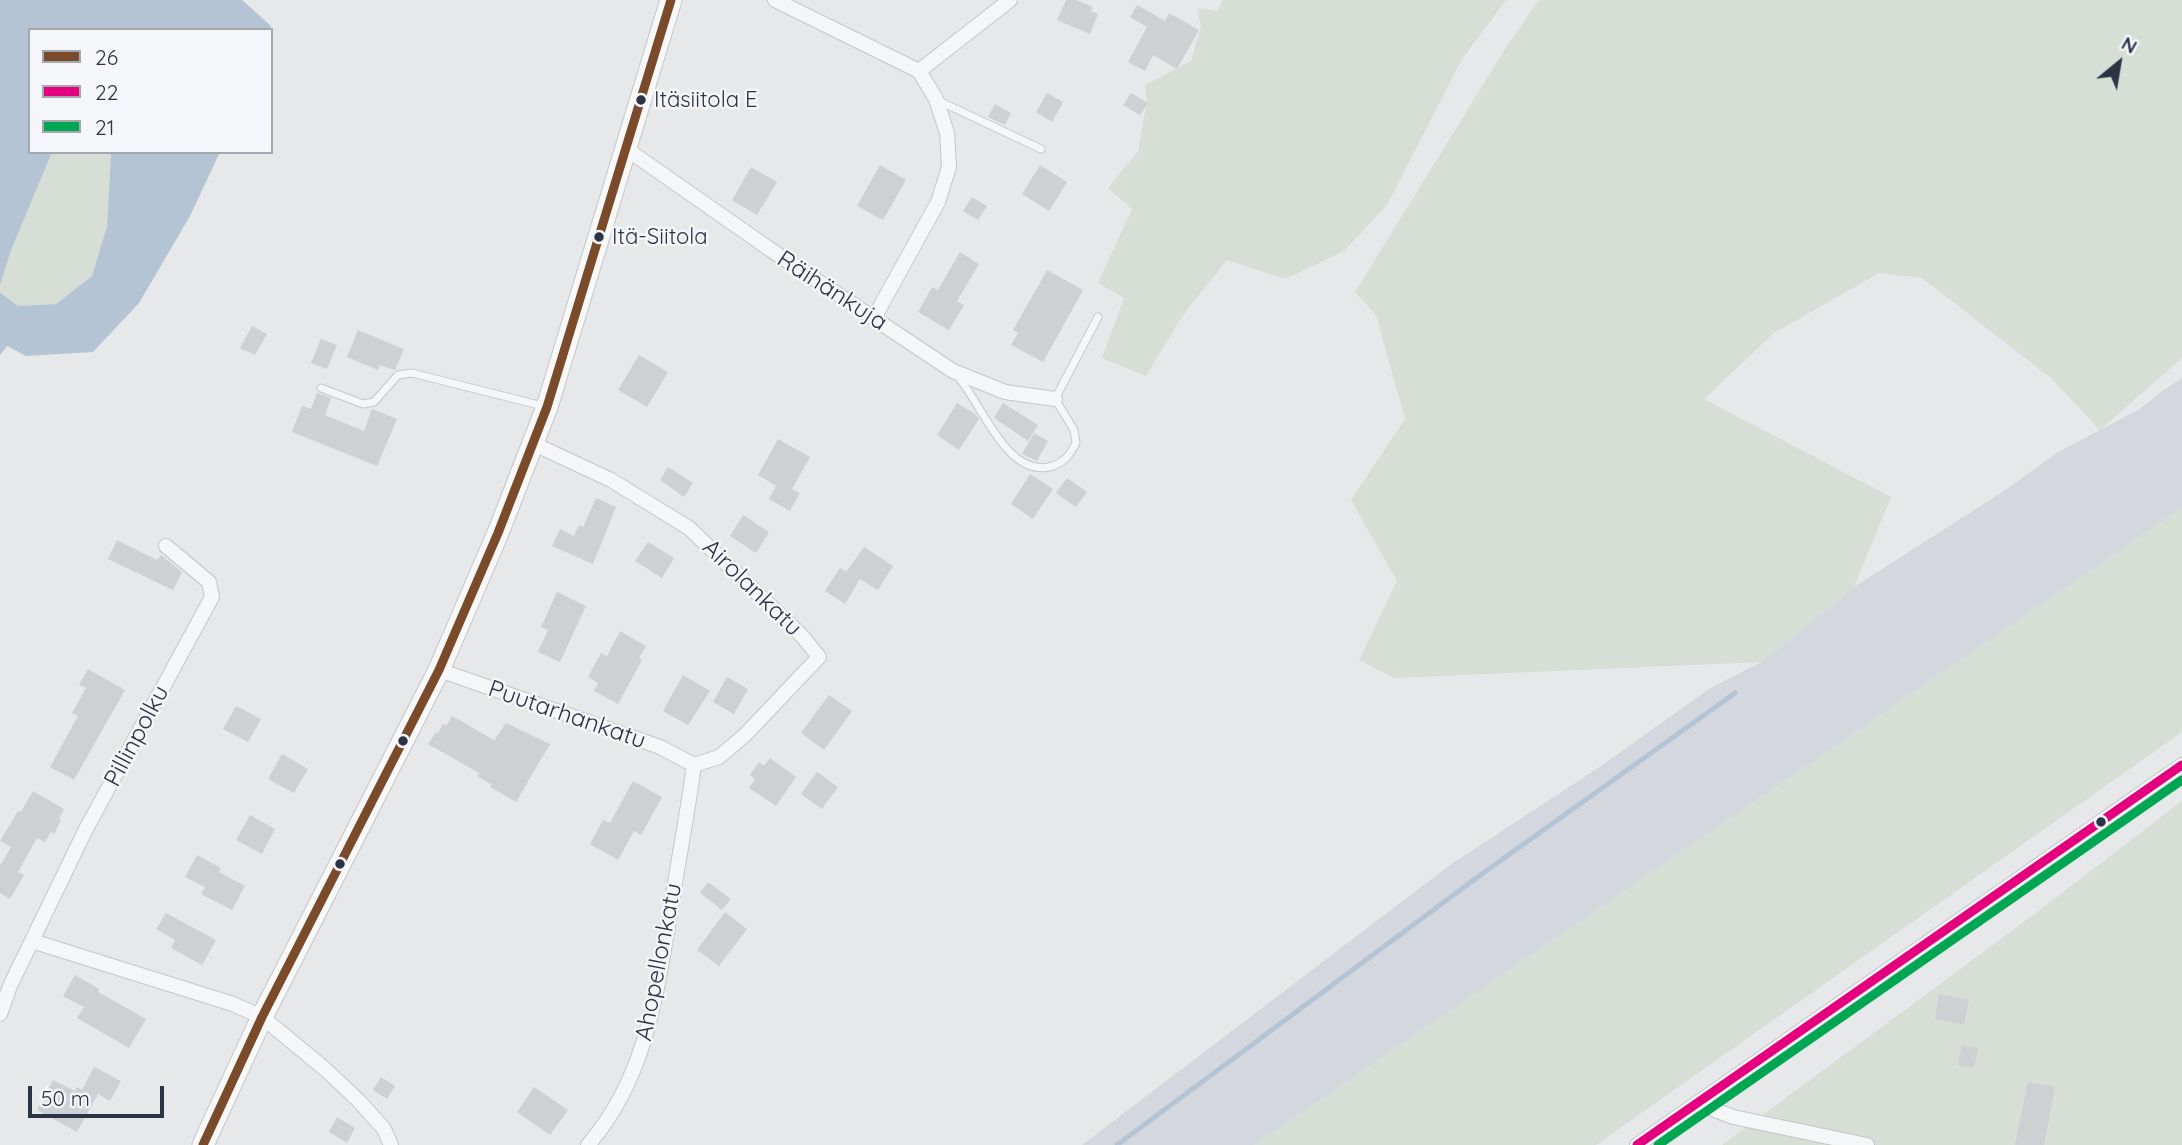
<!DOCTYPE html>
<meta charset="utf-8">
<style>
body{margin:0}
#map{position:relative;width:2182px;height:1145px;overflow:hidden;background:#e6e8ea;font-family:Quicksand,sans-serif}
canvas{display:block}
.legend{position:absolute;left:28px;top:28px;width:245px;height:126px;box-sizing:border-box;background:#f4f6f9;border:2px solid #a4a8b1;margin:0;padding:9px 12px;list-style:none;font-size:21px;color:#2b3445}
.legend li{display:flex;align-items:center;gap:14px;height:35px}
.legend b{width:35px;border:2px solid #a4a8b1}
.north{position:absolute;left:2084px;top:28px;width:70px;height:70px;-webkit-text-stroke:5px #f4f6f9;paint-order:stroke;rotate:30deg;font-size:19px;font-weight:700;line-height:28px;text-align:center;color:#2b3445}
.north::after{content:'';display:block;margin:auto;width:24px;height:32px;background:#2b3445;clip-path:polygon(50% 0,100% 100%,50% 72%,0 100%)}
.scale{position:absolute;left:28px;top:1086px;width:136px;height:32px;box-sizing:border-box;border:4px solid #2b3445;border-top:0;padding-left:9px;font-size:21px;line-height:24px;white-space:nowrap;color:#2b3445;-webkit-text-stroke:5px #f4f6f9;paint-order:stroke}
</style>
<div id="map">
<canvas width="2182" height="1145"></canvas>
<ul class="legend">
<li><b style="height:9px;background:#7a4b2a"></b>26</li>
<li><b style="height:9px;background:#e5007d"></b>22</li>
<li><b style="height:9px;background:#00a651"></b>21</li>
</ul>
<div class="north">N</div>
<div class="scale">50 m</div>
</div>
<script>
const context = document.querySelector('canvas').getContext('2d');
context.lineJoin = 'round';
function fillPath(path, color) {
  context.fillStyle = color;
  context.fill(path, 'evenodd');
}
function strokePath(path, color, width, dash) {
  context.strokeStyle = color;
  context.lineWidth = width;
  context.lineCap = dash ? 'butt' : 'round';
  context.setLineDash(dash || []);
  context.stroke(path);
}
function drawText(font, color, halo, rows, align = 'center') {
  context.font = font + ' Quicksand,sans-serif';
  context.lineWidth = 5;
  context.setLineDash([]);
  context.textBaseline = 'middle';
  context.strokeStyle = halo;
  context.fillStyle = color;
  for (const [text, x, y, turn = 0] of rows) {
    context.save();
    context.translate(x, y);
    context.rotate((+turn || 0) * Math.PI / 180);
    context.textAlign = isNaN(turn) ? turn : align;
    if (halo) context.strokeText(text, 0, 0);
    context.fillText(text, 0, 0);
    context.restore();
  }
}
const built = new Path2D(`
 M2182 378V508L1255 1145H1082L1450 865 1601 766 1709 689 1761 662 1854 587 2004 491 2058 452 2140 409 2162 391Z`);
const green = new Path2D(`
 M1223 0H1506L1462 59 1387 205 1344 251 1285 279 1227 260 1183 315 1146 376 1102 358 1124 298 1098 283 1132 209 1108 188 1138 151 1147 101 1145 85 1191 61 1201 27 1197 8 1217 11Z
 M1539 0H2182V358L2100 430 2051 378 1922 278 1879 273 1774 333 1704 399 1891 497 1854 587 1761 662 1394 678 1359 660 1397 581 1351 500 1405 419 1376 315 1355 292 1507 46Z
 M52 152H111L107 226 92 276 56 304 18 306 0 292C0 260 38 185 52 152Z
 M2182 508V732L1596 1145H1255Z
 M2182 801V1145H1722L2032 916Z`);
const water = new Path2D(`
 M0 0H242L271 26 269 30H30V152H52L11 250 0 285Z
 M111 152H220L190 216 139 303 93 352 26 356 7 346 0 355V292L18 306 56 304 92 276 107 226Z`);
const stream = new Path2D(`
 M1117 1145 1479 876 1735 693`);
const building = new Path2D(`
 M1066 0H1077L1093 7 1091 11 1098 14 1090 34 1057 20Z
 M1137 5 1165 21 1169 13 1199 30 1177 69 1153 55 1145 71 1128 62 1147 27 1130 17Z
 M1047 93 1063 102 1052 122 1036 112Z
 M1131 93 1148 103 1140 115 1123 105Z
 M995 104 1011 113 1005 125 988 117Z
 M880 165 906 180 883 220 857 206Z
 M1040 165 1067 182 1049 211 1022 194Z
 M751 167 777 182 757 215 732 200Z
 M972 197 987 206 978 220 963 211Z
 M960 252 979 264 957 301 964 305 949 330 918 312 932 287 938 290Z
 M1047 270 1083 290 1043 362 1011 345 1018 333 1013 330Z
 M252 326 267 334 255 355 240 348Z
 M358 330 404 349 395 370 380 365 378 370 347 357Z
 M321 339 337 345 327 369 311 363Z
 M639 355 668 372 647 407 618 390Z
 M317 393 331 398 325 415 364 431 372 409 397 419 377 466 292 432 302 406 311 409Z
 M957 403 975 414 979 419 959 450 937 435Z
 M1003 403 1038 425 1028 441 994 418Z
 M1034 433 1048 441 1037 461 1022 454Z
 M778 439 810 457 792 489 800 493 790 511 769 499 776 486 758 475Z
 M668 467 693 483 684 497 660 480Z
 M1030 474 1053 489 1033 519 1011 504Z
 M1067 478 1087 492 1076 507 1056 493Z
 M596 498 616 507 593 564 552 546 560 529 574 536 579 525 583 527Z
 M743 515 769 532 756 553 730 536Z
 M117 540 157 560 161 555 182 572 173 590 108 559Z
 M648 542 674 558 662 578 635 561Z
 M864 547 893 566 878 590 860 579 845 604 825 591 840 568 846 572Z
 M557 592 586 606 560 662 538 652 548 630 541 627Z
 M620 631 646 646 639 658 642 660 618 704 594 691 598 683 588 677 601 653 607 656Z
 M88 669 125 690 74 780 50 767 78 716 72 713 86 688 79 685Z
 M683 675 710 691 688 725 663 711Z
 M727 677 748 689 734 714 713 702Z
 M829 695 852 711 824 750 801 733Z
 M236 706 261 719 248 742 223 729Z
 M452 716 494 740 506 723 550 744 516 802 490 787 492 785 477 776 479 773 428 744 436 732 438 733 443 724 446 726Z
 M282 754 308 769 294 793 268 779Z
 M770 758 796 777 776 806 749 788 755 779 750 775 759 762 764 766Z
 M817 772 838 787 822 809 801 794Z
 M633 781 662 797 641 835 634 831 618 860 590 844 603 820 610 823Z
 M33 791 64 809 59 819 61 820 54 834 51 832 45 842 37 838 18 872 24 875 10 899 0 893V866L11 847 0 841 18 811 21 812Z
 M250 815 275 829 262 854 236 840Z
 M197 855 221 868 219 872 245 886 232 910 201 894 205 887 185 877Z
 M708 882 731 899 722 910 700 893Z
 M725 912 747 929 719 966 697 950Z
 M166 913 216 940 202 965 171 948 175 940 156 929Z
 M75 975 99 989 98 992 146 1019 129 1048 77 1018 84 1007 63 996Z
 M1939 994 1969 1000 1964 1025 1935 1019Z
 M1962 1045 1978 1048 1974 1068 1958 1065Z
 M94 1067 121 1081 110 1101 98 1094 77 1132 37 1110 53 1080 75 1091 77 1087 82 1090Z
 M381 1077 395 1086 387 1099 373 1090Z
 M2028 1082 2055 1087 2044 1145H2015Z
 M534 1087 568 1110 550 1135 517 1112Z
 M337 1117 355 1128 347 1143 329 1132Z`);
const lane = new Path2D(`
 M937 100 1041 149
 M958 377C982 404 1006 476 1049 467 1063 464 1070 455 1076 443L1074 430 1055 399 1098 317
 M321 388 363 404 374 402 398 375 412 373 543 406`);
const street = new Path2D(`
 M775 0 919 71 936 99 947 133 949 167 938 202 874 318
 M919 71 1010 0
 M625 148 771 250 953 371 1005 392 1055 399
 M534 444 611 480 689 528 803 637 819 657 745 735 719 757 694 765
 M439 670 660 747 694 765
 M32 941 233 1004 262 1017 325 1069 359 1101 384 1129 391 1145
 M0 1014 10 986 86 829 212 597 209 582 166 546
 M1697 1103 1733 1117 1867 1145
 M588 1145C648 1076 657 989 672 902 679 856 688 811 694 765
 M1637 1145 2182 765`);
const secondary = new Path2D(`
 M203 1145 262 1017 439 670 498 533 547 407 671 0`);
const bus1 = new Path2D(`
 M203 1145 262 1017 439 670 498 533 547 407 671 0`);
const bus2 = new Path2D(`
 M1637 1145 2182 765`);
const bus3 = new Path2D(`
 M1658 1145 2182 780`);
const markers = [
 [641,100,6,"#2b3445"],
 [599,237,6,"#2b3445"],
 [403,741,6,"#2b3445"],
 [2101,822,6,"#2b3445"],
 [340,864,6,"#2b3445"]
];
const busNames = [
 ["Itäsiitola E",654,100],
 ["Itä-Siitola",612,237]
];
const streetNames = [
 ["Räihänkuja",832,291,33],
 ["Airolankatu",752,588,44],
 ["Puutarhankatu",567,715,19],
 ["Pillinpolku",137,736,-62],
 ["Ahopellonkatu",659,962,-79]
];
fillPath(built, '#d4d7dd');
fillPath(green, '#d6ded6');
fillPath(water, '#b4c4d5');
strokePath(stream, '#b4c4d5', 5);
fillPath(building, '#ced0d3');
strokePath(lane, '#c4c6c8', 9);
strokePath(street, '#c4c6c8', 16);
strokePath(secondary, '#c4c6c8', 23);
strokePath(lane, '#f5f6f7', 7);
strokePath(street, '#f5f6f7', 14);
strokePath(secondary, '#f8f8f8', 21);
strokePath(bus1, '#7a4b2a', 9);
strokePath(bus2, '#e5007d', 9);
strokePath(bus3, '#00a651', 9);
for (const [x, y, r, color] of markers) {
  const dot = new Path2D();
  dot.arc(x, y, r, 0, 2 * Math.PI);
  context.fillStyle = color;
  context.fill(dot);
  strokePath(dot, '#f4f6f9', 2.5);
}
drawText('22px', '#2b3445', '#f4f6f9', busNames, 'left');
drawText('24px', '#2b3445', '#f4f6f9', streetNames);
</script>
